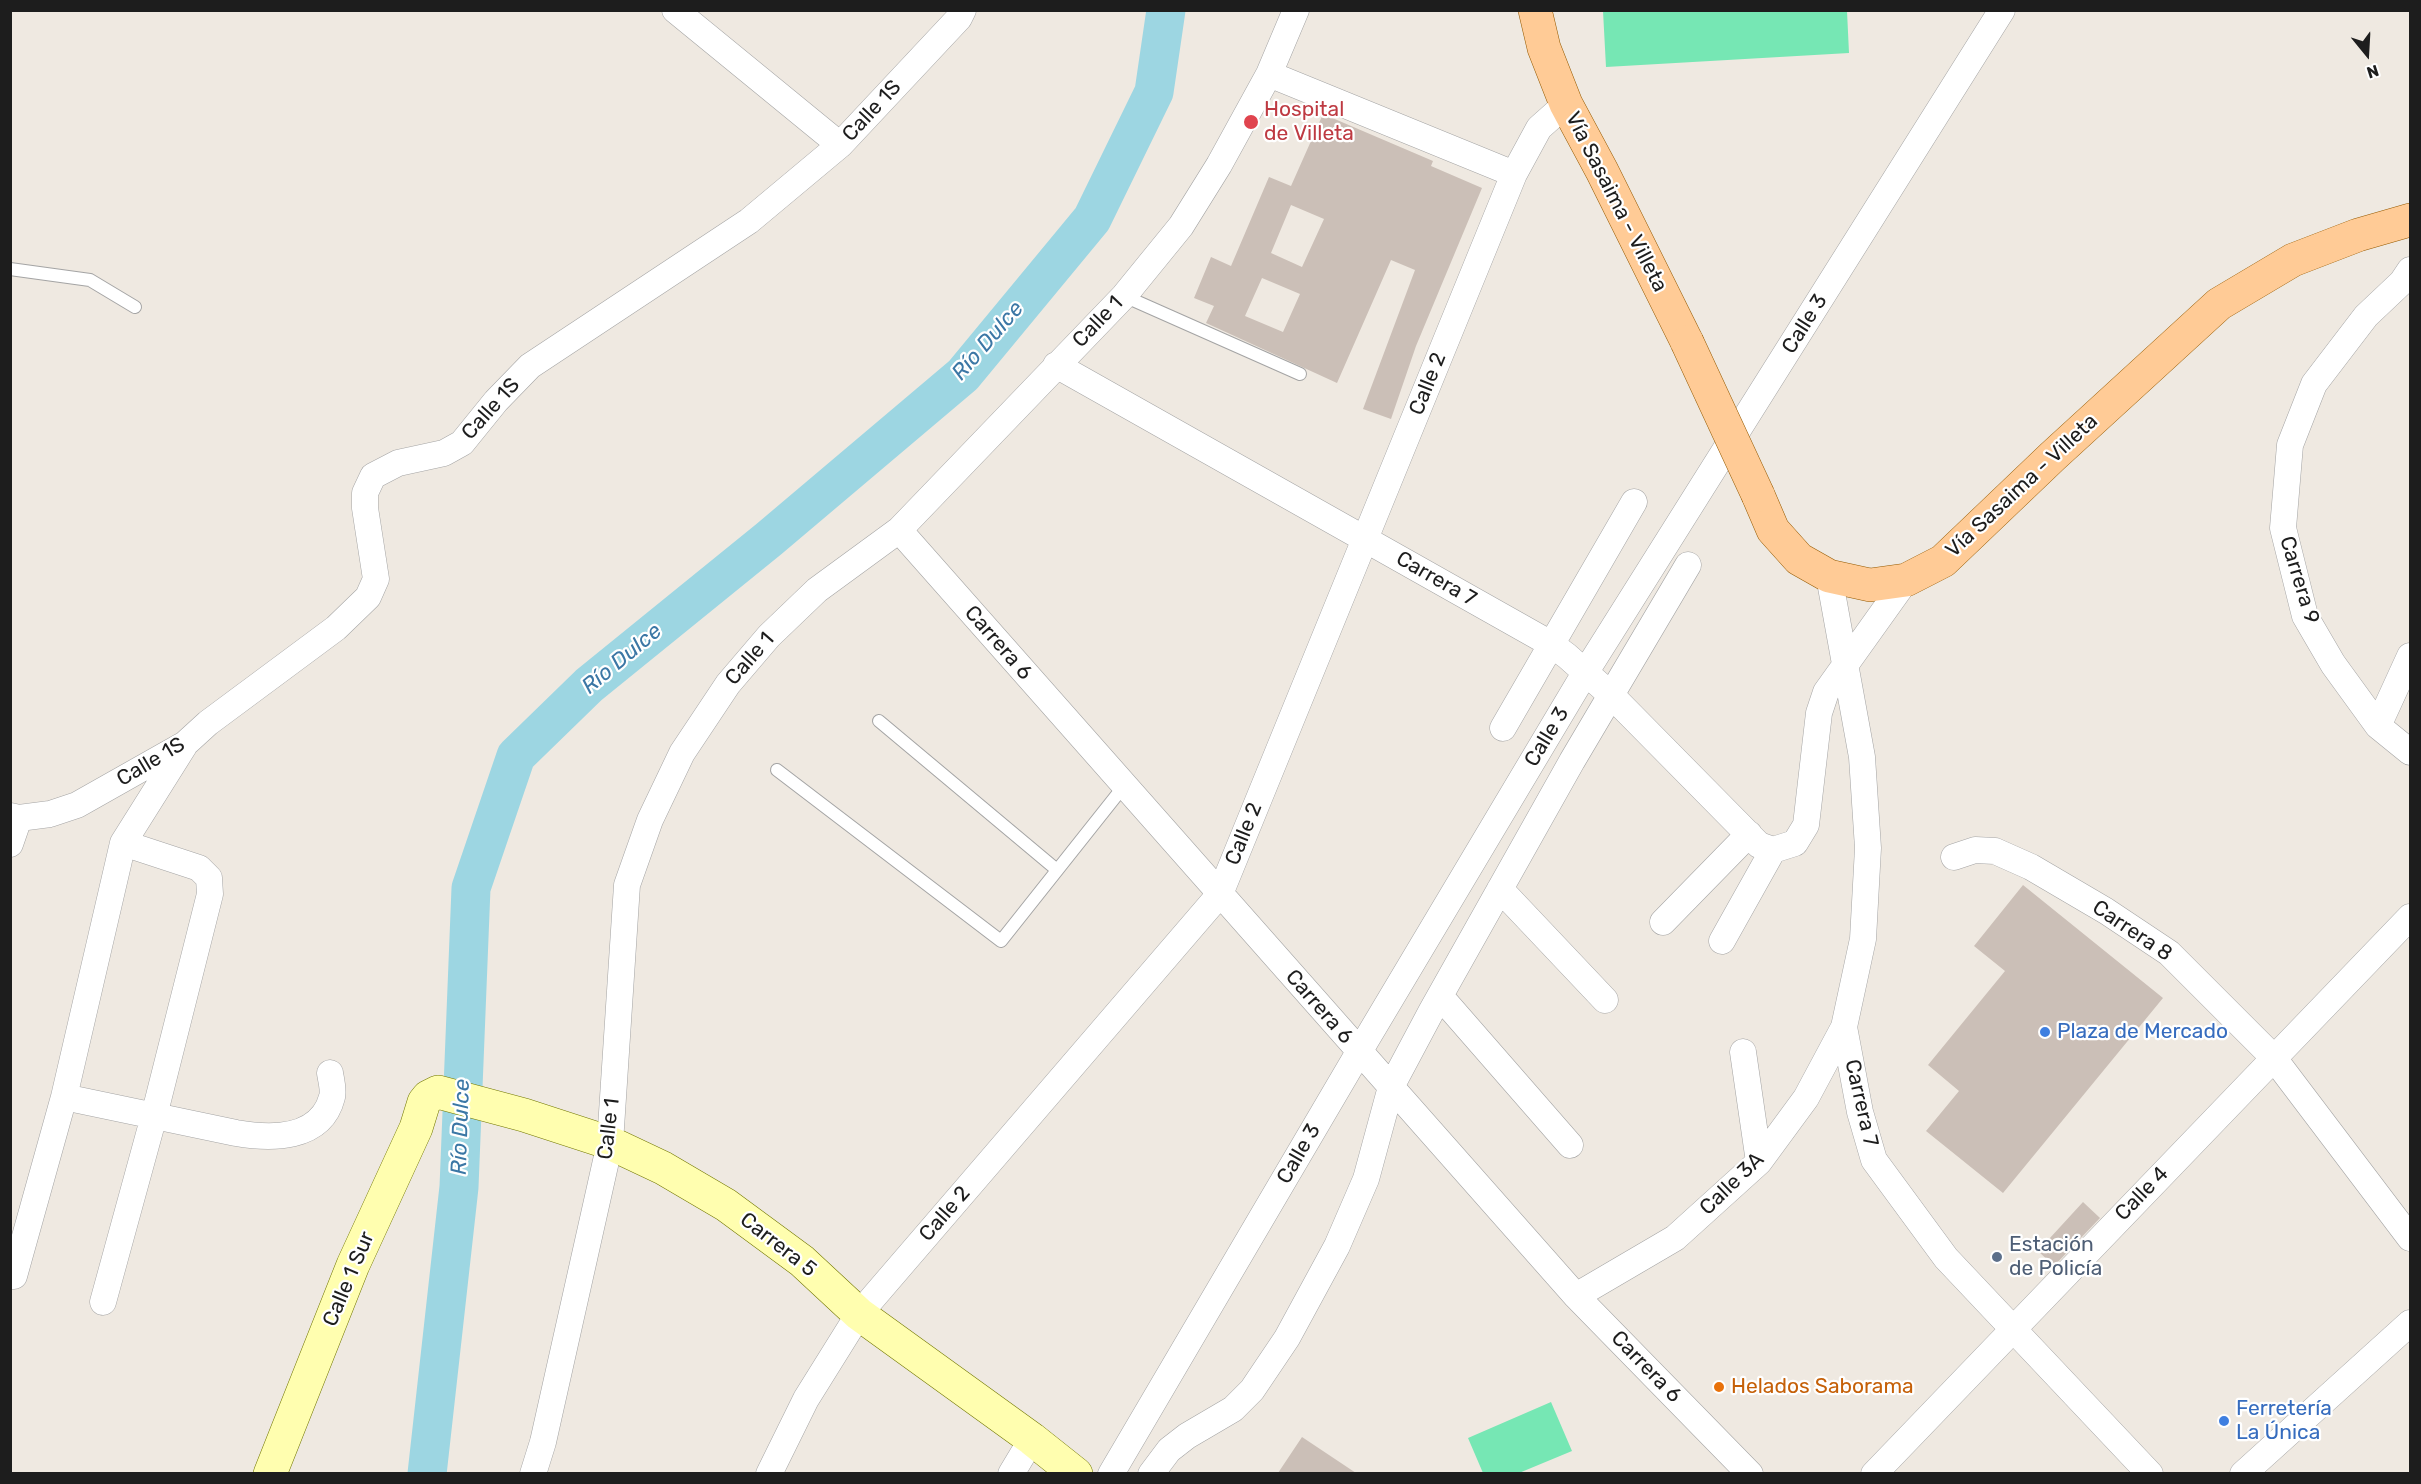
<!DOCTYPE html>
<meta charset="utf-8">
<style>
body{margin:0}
#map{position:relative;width:2421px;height:1484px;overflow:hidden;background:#efe9e1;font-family:Rubik,sans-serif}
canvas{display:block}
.frame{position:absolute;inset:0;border:12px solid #1d1d1d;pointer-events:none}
.north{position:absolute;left:2337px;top:24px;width:60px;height:60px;-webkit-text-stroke:4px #fff;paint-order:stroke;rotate:162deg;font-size:16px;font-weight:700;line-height:24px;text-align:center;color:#1d1d1d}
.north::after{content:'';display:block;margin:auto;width:21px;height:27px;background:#1d1d1d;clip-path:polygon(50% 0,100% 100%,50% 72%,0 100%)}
</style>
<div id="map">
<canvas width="2421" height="1484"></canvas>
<div class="frame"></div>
<div class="north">N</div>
</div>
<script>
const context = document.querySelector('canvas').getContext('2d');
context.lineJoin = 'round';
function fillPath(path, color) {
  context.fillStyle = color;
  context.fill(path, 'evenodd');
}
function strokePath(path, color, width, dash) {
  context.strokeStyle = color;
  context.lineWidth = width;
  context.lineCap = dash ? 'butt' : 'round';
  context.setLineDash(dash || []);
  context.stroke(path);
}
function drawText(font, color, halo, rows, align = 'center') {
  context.font = font + ' Rubik,sans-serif';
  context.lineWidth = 4.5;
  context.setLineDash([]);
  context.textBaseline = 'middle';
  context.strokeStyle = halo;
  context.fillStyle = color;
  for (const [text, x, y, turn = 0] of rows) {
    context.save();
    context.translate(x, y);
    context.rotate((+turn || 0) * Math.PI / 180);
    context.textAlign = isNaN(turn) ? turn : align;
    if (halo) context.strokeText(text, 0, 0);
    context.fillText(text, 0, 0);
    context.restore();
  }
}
const pitch = new Path2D(`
 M1603 11H1847L1849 53 1606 67Z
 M1551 1402 1572 1451 1519 1473H1483L1468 1438Z`);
const river = new Path2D(`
 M427 1474 459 1187 471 888 516 756 589 685 769 539 963 375 1092 219 1154 92 1166 10`);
const building = new Path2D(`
 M1323 114 1433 161 1431 166 1482 188 1416 346 1391 419 1363 409 1415 270 1391 260 1337 383 1206 323 1214 306 1194 298 1211 257 1231 266 1269 177 1291 186ZM1291 205 1324 219 1302 267 1271 253ZM1262 278 1300 294 1283 332 1245 316Z
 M2023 885 2163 998 2003 1193 1926 1131 1959 1091 1928 1065 2005 971 1974 946Z
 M2083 1202 2100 1218 2054 1266 2038 1251Z
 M1302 1437 1356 1473H1278Z`);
const lane = new Path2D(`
 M10 269 90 280 135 307
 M1124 296 1300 374
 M879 721 1057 870
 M777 770 1001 941 1124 786`);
const street = new Path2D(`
 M675 10 840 145
 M1269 74 1514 174
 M2410 270 2402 282 2366 316 2314 384 2290 445 2283 528 2305 616 2333 664 2378 726 2410 752
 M1056 365 1551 644 1567 656 1611 695 1759 845 1773 850
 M899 530 1576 1296 1750 1474
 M1829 576 1862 757 1868 848 1863 939 1844 1027 1860 1112 1874 1160 1946 1258 2150 1474
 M2378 726 2410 656
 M1503 728 1634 502
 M10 816 19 818 50 814 77 805 185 744 208 723 336 628 368 597 376 579 365 508V493L373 476 398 463 444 453 462 443 496 401 530 366 749 221 840 145 959 18 963 10
 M10 844 19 818
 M1954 857 1975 850 1995 851 2031 867 2106 911 2169 953 2273 1057 2410 1238
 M1500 889 1605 1000
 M1663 922 1749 834
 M1722 941 1773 850 1795 843 1806 825 1819 713 1826 692 1906 580
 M1440 996 1570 1145
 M1743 1052 1759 1162
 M64 1097 236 1133C271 1139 321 1140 332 1097 334 1090 331 1080 330 1073
 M14 1276 64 1097 123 843 184 746
 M1576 1296 1675 1238 1759 1162 1806 1098 1844 1027
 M103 1302 154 1116 210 894 209 878 199 868 123 843
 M533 1474 543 1442 610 1143 627 885 650 820 682 753 728 684 769 636 817 590 899 530 1124 296 1181 226 1219 165 1269 74 1296 10
 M769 1474 806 1399 859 1314 1220 894 1514 174 1539 128 1566 104
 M1011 1474 1032 1439
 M1111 1474 1359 1052 1585 673 2002 10
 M1151 1474 1169 1450 1187 1436 1233 1409 1252 1390 1287 1338 1337 1246 1366 1179 1391 1087 1432 1010 1572 761 1688 565
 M1874 1474 2410 917
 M2243 1474 2410 1323`);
const secondary = new Path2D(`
 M270 1474 353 1265 416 1128 424 1102 428 1097 438 1092 524 1115 610 1143 663 1168 726 1205 802 1261 859 1314 1032 1439 1076 1474`);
const primary = new Path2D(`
 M1535 10 1544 48 1566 104 1602 171 1687 342
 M1758 495 1773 530 1799 559 1829 576 1870 585 1906 580 1943 561 2053 456 2219 304 2293 260 2358 235 2410 220`);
const primaryBridge = new Path2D(`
 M1687 342 1758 495`);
const markers = [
 [1251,122,8,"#e0444e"],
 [2045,1032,6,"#3f7fe0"],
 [1997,1257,6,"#5c6f8a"],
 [1719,1387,6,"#e8710a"],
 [2224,1421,6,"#3f7fe0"]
];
const healthNames = [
 ["Hospital",1264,110],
 ["de Villeta",1264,134]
];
const streetNames = [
 ["Calle 1S",872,111,-47],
 ["Vía Sasaima - Villeta",1616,202,63],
 ["Calle 1",1098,322,-46],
 ["Calle 3",1805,324,-58],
 ["Calle 2",1428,384,-68],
 ["Calle 1S",491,409,-48],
 ["Vía Sasaima - Villeta",2022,486,-43],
 ["Carrera 7",1436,579,30],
 ["Carrera 9",2299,580,73],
 ["Carrera 6",998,643,49],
 ["Calle 1",750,659,-49],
 ["Calle 3",1547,737,-59],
 ["Calle 1S",151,762,-31],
 ["Calle 2",1244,834,-68],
 ["Carrera 8",2132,931,34],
 ["Carrera 6",1319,1007,49],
 ["Carrera 7",1861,1103,77],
 ["Calle 1",609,1129,-83],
 ["Calle 3",1299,1154,-60],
 ["Calle 3A",1732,1184,-44],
 ["Calle 4",2142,1194,-46],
 ["Calle 2",945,1214,-49],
 ["Carrera 5",778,1245,38],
 ["Calle 1 Sur",349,1279,-67],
 ["Carrera 6",1646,1367,46]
];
const shopNames = [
 ["Plaza de Mercado",2057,1032],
 ["Ferretería",2236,1409],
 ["La Única",2236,1433]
];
const serviceNames = [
 ["Estación",2009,1245],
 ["de Policía",2009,1269]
];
const foodNames = [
 ["Helados Saborama",1731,1387]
];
const waterNames = [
 ["Río Dulce",988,341,-49],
 ["Río Dulce",622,659,-40],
 ["Río Dulce",461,1127,-88]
];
fillPath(pitch, '#76e7b4');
strokePath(river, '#9dd6e2', 39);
fillPath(building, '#cbbfb7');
strokePath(lane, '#a4a4a4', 14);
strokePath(street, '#a4a4a4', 27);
strokePath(secondary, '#727700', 34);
strokePath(primary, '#955a00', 34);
strokePath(lane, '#fff', 12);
strokePath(street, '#fff', 26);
strokePath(secondary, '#fffeaf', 33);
strokePath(primary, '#ffcb96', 33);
strokePath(primaryBridge, '#955a00', 34, []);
strokePath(primaryBridge, '#ffcb96', 33);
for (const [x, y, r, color] of markers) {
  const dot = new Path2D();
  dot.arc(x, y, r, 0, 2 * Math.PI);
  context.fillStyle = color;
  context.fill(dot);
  strokePath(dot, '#fff', 2);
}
drawText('21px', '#be3a42', '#fff', healthNames, 'left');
drawText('21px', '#1d1d1d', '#fff', streetNames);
drawText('21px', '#366cbe', '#fff', shopNames, 'left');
drawText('21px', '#4e5e75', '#fff', serviceNames, 'left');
drawText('21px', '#c56008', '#fff', foodNames, 'left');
drawText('italic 22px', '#3b77a5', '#fff', waterNames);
</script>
